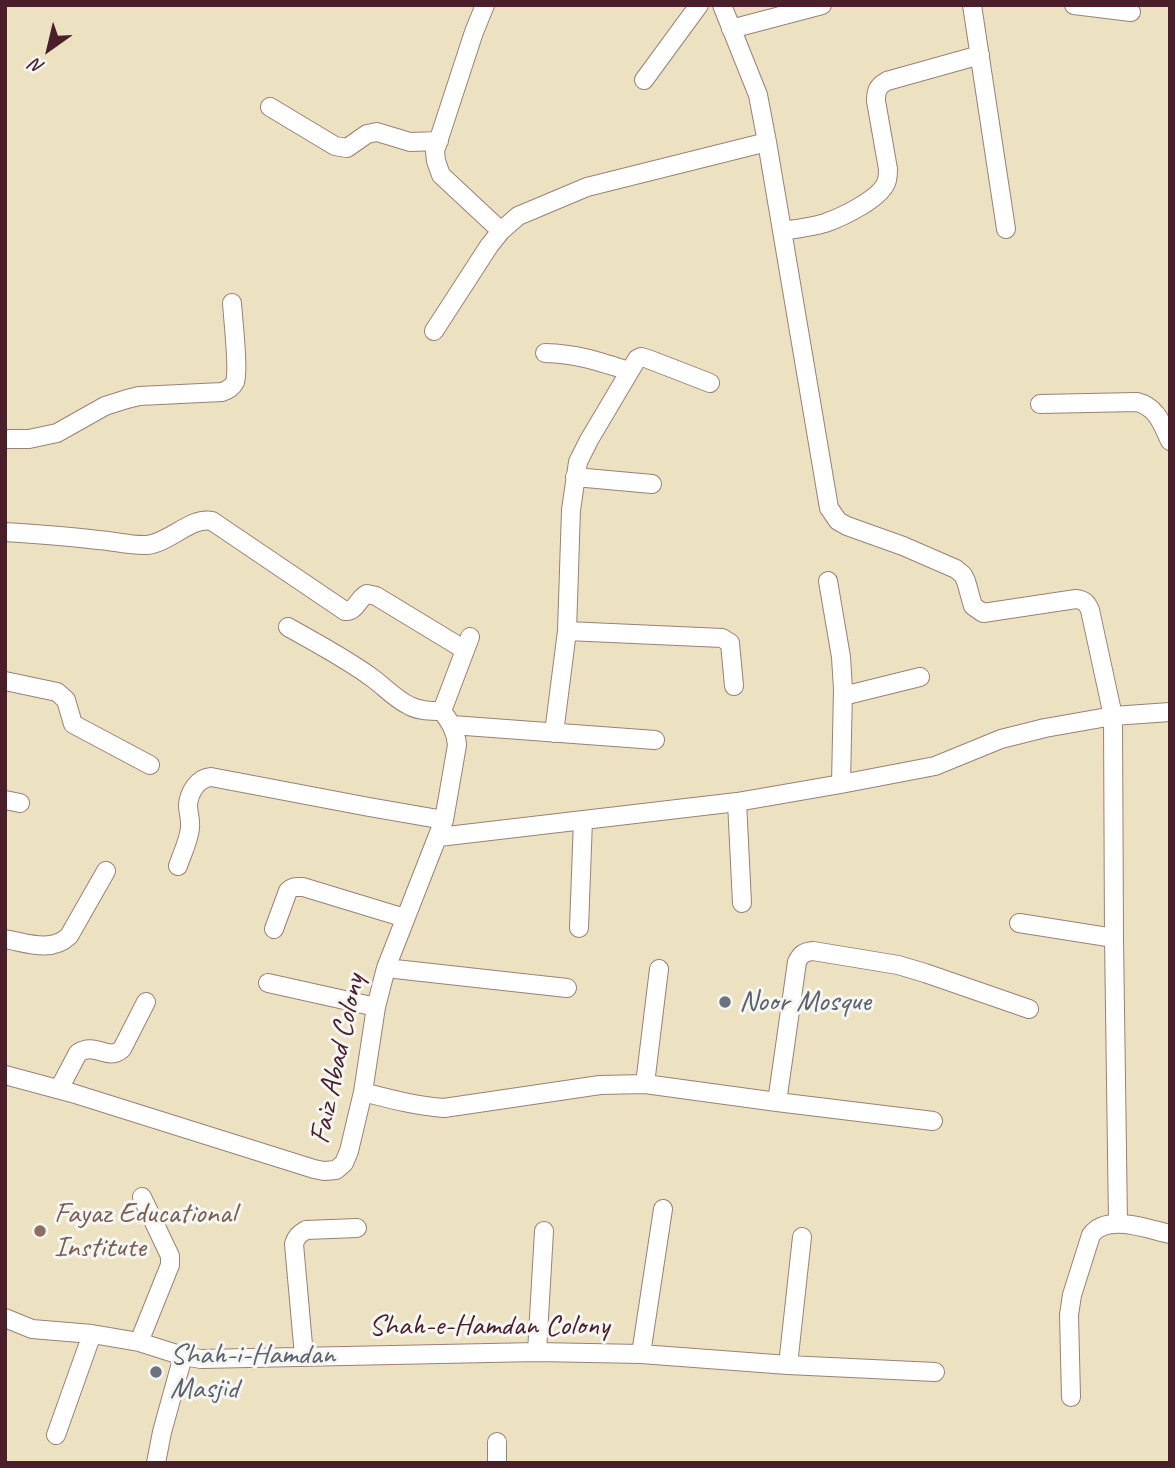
<!DOCTYPE html>
<style>
body{margin:0}
#map{position:relative;width:1175px;height:1468px;overflow:hidden;background:#ece1c0;font-family:Caveat,sans-serif}
canvas{display:block}
.frame{position:absolute;inset:0;border:7px solid #4a1f2b;pointer-events:none}
.north{position:absolute;left:14px;top:14px;width:70px;height:70px;-webkit-text-stroke:5px #f6f6f2;paint-order:stroke;rotate:214deg;font-size:19px;font-weight:700;line-height:28px;text-align:center;color:#4a1f2b}
.north::after{content:'';display:block;margin:auto;width:24px;height:32px;background:#4a1f2b;clip-path:polygon(50% 0,100% 100%,50% 72%,0 100%)}
</style>
<div id="map">
<canvas width="1175" height="1468"></canvas>
<div class="frame"></div>
<div class="north">N</div>
</div>
<script>
const context = document.querySelector('canvas').getContext('2d');
context.lineJoin = 'round';
function strokePath(path, color, width, dash) {
  context.strokeStyle = color;
  context.lineWidth = width;
  context.lineCap = dash ? 'butt' : 'round';
  context.setLineDash(dash || []);
  context.stroke(path);
}
function drawText(font, color, halo, rows, align = 'center') {
  context.font = font + ' Caveat,sans-serif';
  context.lineWidth = 6;
  context.setLineDash([]);
  context.textBaseline = 'middle';
  context.strokeStyle = halo;
  context.fillStyle = color;
  for (const [text, x, y, turn = 0] of rows) {
    context.save();
    context.translate(x, y);
    context.rotate((+turn || 0) * Math.PI / 180);
    context.textAlign = isNaN(turn) ? turn : align;
    if (halo) context.strokeText(text, 0, 0);
    context.fillText(text, 0, 0);
    context.restore();
  }
}
const minor = new Path2D(`
 M485 5 474 32 435 151 436 161 441 175 501 231
 M722 5 758 95 767 142 829 508 838 521 847 526 903 546 956 569 963 575 966 581 973 606 983 613 1076 599C1084 600 1087 603 1090 610L1113 716 1114 938 1118 1223
 M972 5 1006 229
 M1074 5 1131 12
 M731 29 822 5
 M644 80 699 5
 M270 107 335 146 347 148 367 134 377 132 410 142 439 141
 M782 231C796 229 812 227 825 223 842 217 883 198 887 180 888 176 888 173 888 169L876 101C876 90 878 86 887 81L980 55
 M434 331 489 246 501 231 518 216 587 187 767 142
 M545 353C578 354 598 361 629 371
 M1040 404 1137 402C1157 407 1162 424 1170 441
 M5 439H29L57 433 105 406 127 399 139 396 222 392C228 390 232 388 235 382 239 369 233 320 232 303
 M575 477 652 484
 M5 532C36 534 67 536 98 540 114 541 131 546 147 545 169 543 192 516 212 521L345 611C356 612 358 598 367 594L376 596 465 650
 M828 581 841 657 843 689 841 784
 M288 627C316 643 345 658 371 677 385 687 395 699 410 706 420 711 431 711 442 711
 M567 631 722 638 730 643 734 686
 M5 681 57 692 66 700 73 724 150 765
 M843 696 920 677
 M442 711 470 637
 M452 725 655 740
 M554 733 567 631 571 510 578 462 589 440 637 359 641 357 648 359 710 383
 M5 800 20 803
 M737 802 742 903
 M439 837 737 802 841 784 935 766 1001 739 1045 728 1113 716 1170 712
 M178 866C182 854 189 840 190 828 191 820 188 812 188 805 189 792 198 778 211 777L369 807 444 820
 M1019 923 1114 938
 M579 928 583 820
 M274 929 288 891C293 886 296 887 303 887L405 918
 M5 939C27 943 51 953 69 936L106 871
 M386 968 567 988
 M268 983 376 1007
 M5 1075 72 1093 314 1169 324 1171 336 1170 344 1163 349 1151 363 1092 376 1007 386 968 444 820 457 745C456 731 450 722 442 711
 M645 1084 659 969
 M59 1089 78 1053C96 1041 107 1062 122 1049L146 1002
 M363 1092C390 1099 416 1106 444 1108L600 1085 645 1084 777 1102 933 1121
 M777 1102 797 962C801 954 804 952 813 951L898 965 925 973 1029 1009
 M5 1318 32 1329 92 1334 139 1342 183 1356 201 1359 537 1352 641 1354 788 1365 935 1372
 M139 1342 170 1265V1256L142 1197
 M537 1352 544 1231
 M641 1354 663 1209
 M304 1356 294 1244C296 1237 299 1234 306 1230L357 1228
 M788 1365 802 1237
 M1071 1397 1069 1315 1072 1295 1091 1235C1107 1213 1147 1229 1170 1234
 M56 1435 92 1334
 M156 1463 162 1432 183 1356
 M497 1463V1442`);
const markers = [
 [725,1002,7,"#6b7280"],
 [40,1231,7,"#8d6e63"],
 [156,1372,7,"#6b7280"]
];
const worshipNames = [
 ["Noor Mosque",739,1002],
 ["Shah-i-Hamdan",170,1355],
 ["Masjid",170,1389]
];
const streetNames = [
 ["Faiz Abad Colony",338,1059,-78],
 ["Shah-e-Hamdan Colony",489,1326]
];
const educationNames = [
 ["Fayaz Educational",54,1214],
 ["Institute",54,1248]
];
strokePath(minor, '#9b8076', 20);
strokePath(minor, '#fff', 18);
for (const [x, y, r, color] of markers) {
  const dot = new Path2D();
  dot.arc(x, y, r, 0, 2 * Math.PI);
  context.fillStyle = color;
  context.fill(dot);
  strokePath(dot, '#f6f6f2', 2.5);
}
drawText('30px', '#5b616d', '#f6f6f2', worshipNames, 'left');
drawText('30px', '#4a1f2b', '#f6f6f2', streetNames);
drawText('30px', '#785e54', '#f6f6f2', educationNames, 'left');
</script>
